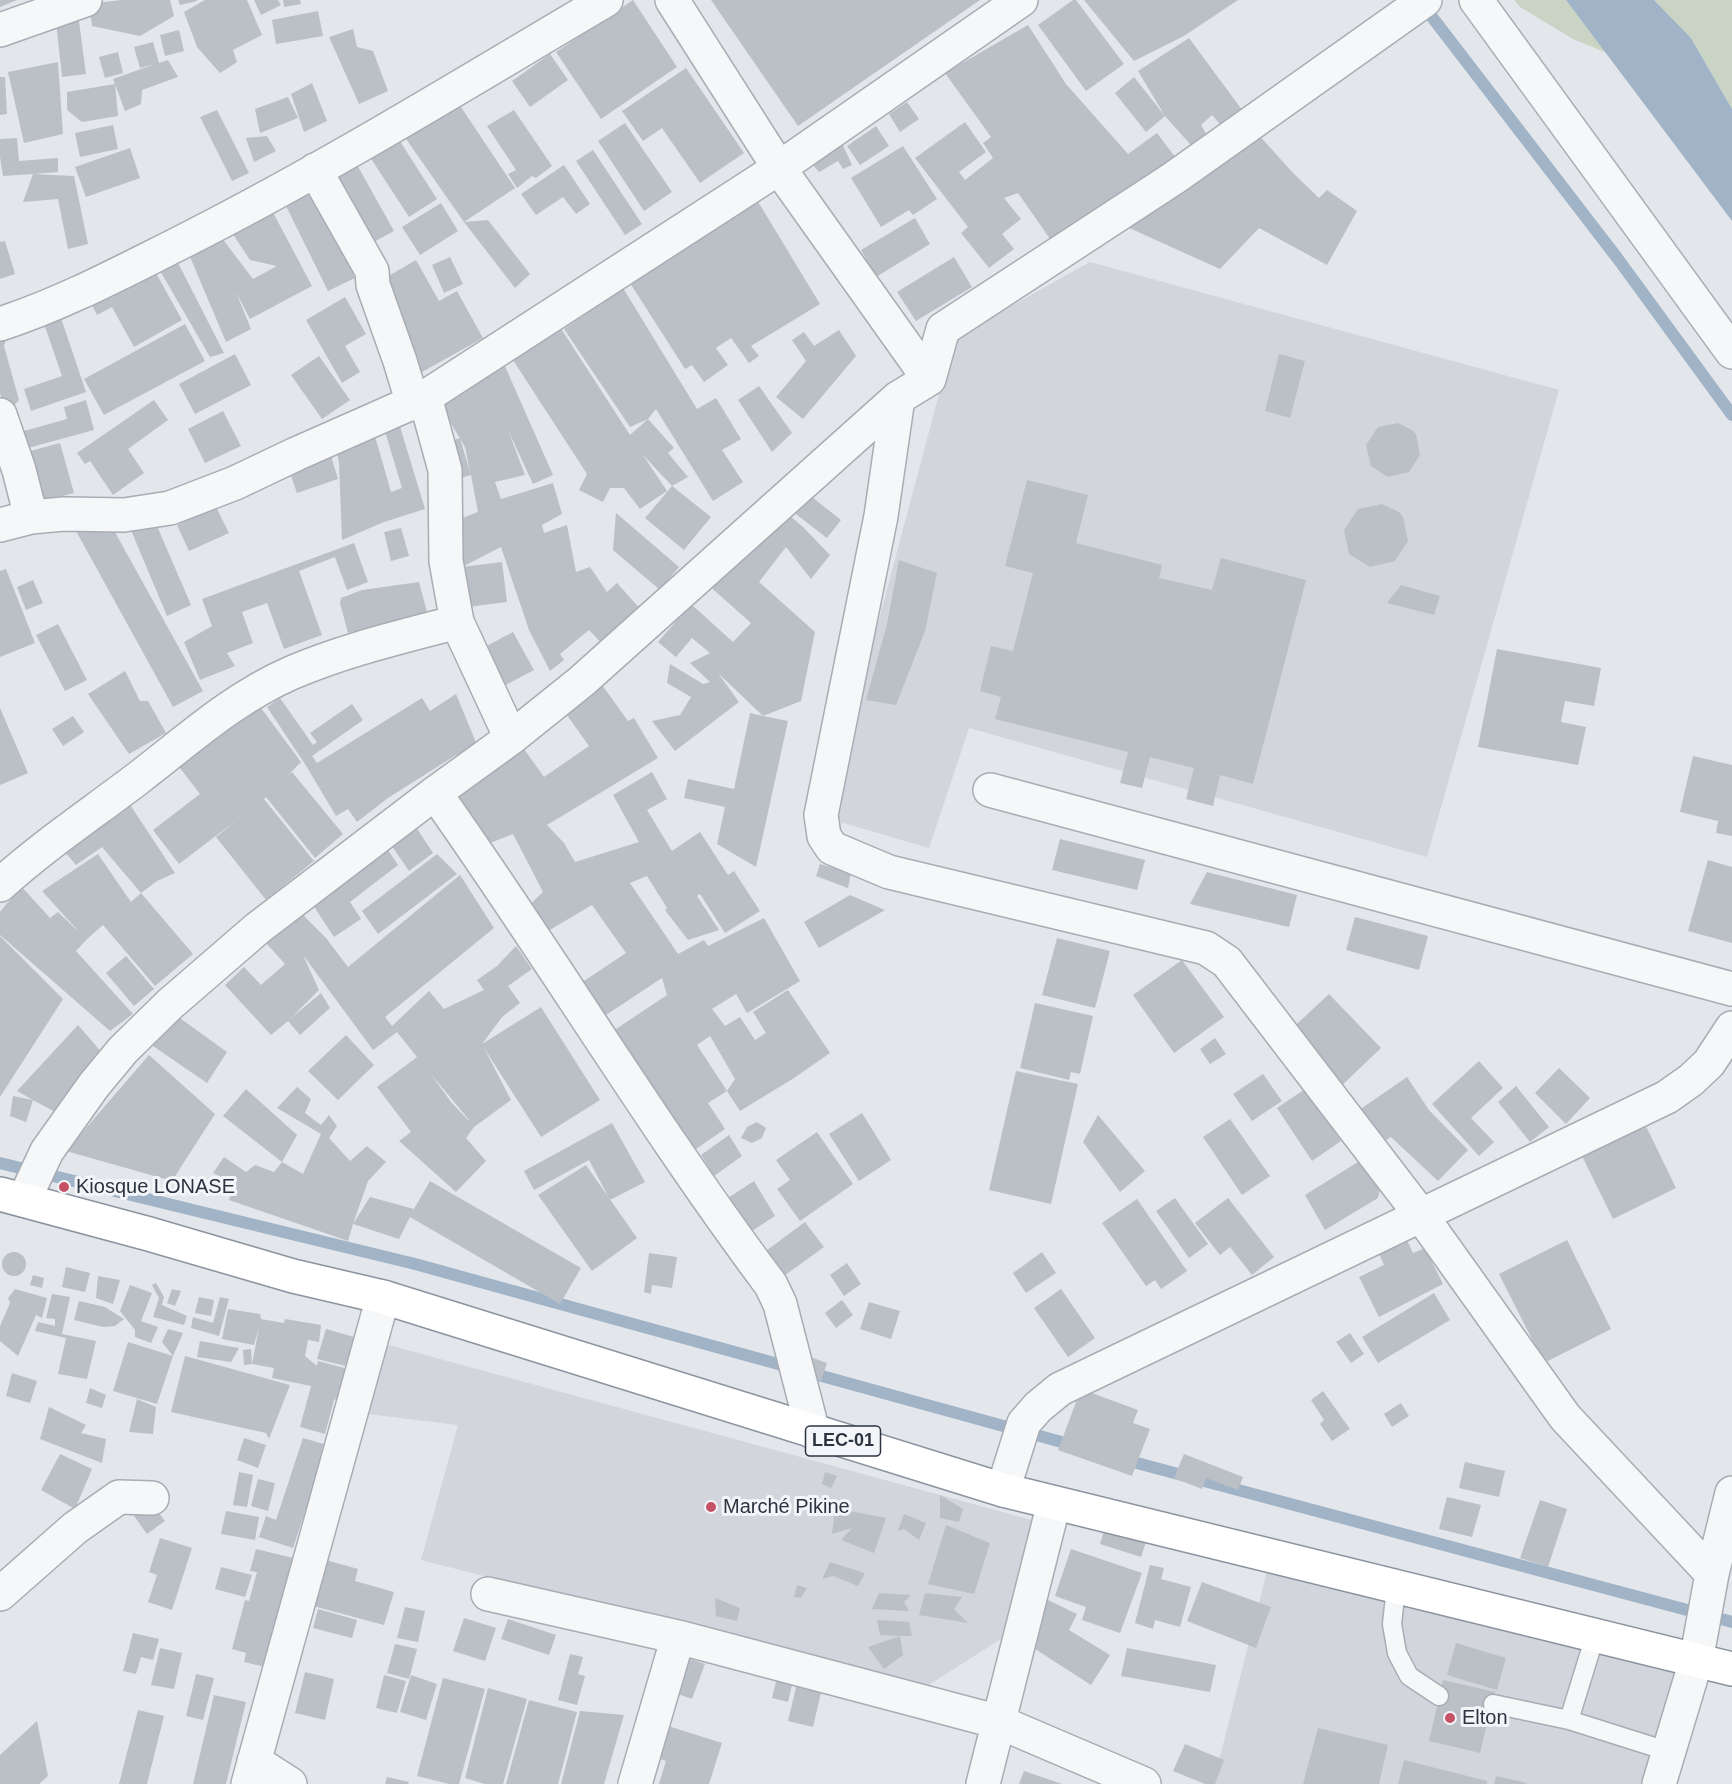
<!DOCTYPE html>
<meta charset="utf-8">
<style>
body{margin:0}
canvas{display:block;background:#e3e6ea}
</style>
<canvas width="1732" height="1784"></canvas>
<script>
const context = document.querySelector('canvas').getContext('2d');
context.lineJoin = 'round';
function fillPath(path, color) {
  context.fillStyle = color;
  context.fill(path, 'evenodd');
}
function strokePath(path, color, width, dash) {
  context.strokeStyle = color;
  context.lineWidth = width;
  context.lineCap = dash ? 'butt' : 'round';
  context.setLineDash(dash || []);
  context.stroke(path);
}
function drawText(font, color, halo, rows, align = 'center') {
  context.font = font + ' Arial,sans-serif';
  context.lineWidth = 6;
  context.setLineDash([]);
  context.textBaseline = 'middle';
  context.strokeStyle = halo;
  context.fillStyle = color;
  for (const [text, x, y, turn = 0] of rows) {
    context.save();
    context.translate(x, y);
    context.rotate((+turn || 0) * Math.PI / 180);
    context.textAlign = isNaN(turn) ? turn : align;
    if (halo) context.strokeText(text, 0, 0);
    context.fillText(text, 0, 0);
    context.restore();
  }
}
const built = new Path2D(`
 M1090 262 1559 390 1427 857 969 728 929 848 826 818 954 338Z
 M385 1344 1032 1520 1007 1635 924 1688 421 1560 458 1425 367 1414Z
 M1270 1560 1687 1663 1653 1784H1213Z`);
const green = new Path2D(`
 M1514 0H1566L1607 53 1573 39 1520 7Z
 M1654 0H1732V109L1691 38Z`);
const water = new Path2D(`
 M1566 0H1654L1691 38 1732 109V221Z`);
const stream = new Path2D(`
 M1422 4 1618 259 1732 415
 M0 1163 415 1264 1076 1446
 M1122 1459 1732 1622`);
const building = new Path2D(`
 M0 0H17L0 7Z
 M121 0H170L174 16 140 36 92 26 89 4Z
 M178 0H197V1L180 5Z
 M205 0H247L262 35 233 50 237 62 220 73 197 47 184 12Z
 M254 0H278L281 5 261 15Z
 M283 0H300L301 4 284 7Z
 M633 0 677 67 601 119 556 52Z
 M711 0H980L798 126Z
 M1073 0H1076L1124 64 1086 91 1038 25Z
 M1084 0H1238L1184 36 1134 61Z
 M318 11 323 36 276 44 272 20Z
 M78 14 86 74 62 77 56 22Z
 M1028 25 1066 84 1128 154 1157 133 1175 157 1146 180 1055 246 1018 193 1004 198 1021 219 1002 234 1014 249 989 268 961 233 968 227 915 158 965 122 986 152 959 172 965 180 993 158 983 143 991 137 945 73Z
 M353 29 357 47 373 51 388 91 359 104 329 37Z
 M179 30 184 51 165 56 160 35Z
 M1189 38 1248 118 1227 132 1212 115 1201 125 1212 144 1198 153 1165 116 1138 71Z
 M153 42 159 63 168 60 178 77 142 90 141 104 125 111 113 79 155 64 140 68 134 47Z
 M118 52 123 73 105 78 99 57Z
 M550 54 568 80 530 107 512 81Z
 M58 62 63 134 24 143 8 72Z
 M686 68 744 153 700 183 662 128 643 141 622 111Z
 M0 77H5L7 114 0 115Z
 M1134 77 1165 116 1146 132 1115 93Z
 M312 83 327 121 304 132 291 94Z
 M115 84 118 116 82 122 67 110V92Z
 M288 97 298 118 260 133 255 109Z
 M907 102 919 119 900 132 889 114Z
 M459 104 515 188 464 222 488 220 530 274 515 288 464 222 404 136Z
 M217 110 249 173 232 181 200 117Z
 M514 110 552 166 536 178 532 176 517 188 508 174 516 170 487 126Z
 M625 123 672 192 644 211 598 141Z
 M113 125 118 149 80 157 75 133Z
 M876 126 889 146 860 165 847 146Z
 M1257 133 1293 173 1319 198 1327 190 1357 211 1327 265 1259 228 1220 269 1127 227Z
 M396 135 437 199 409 217 368 154Z
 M267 136 276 151 254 162 246 138Z
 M17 138 19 161 58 158V172L33 174 74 176 88 244 68 249 58 199 23 202 33 174 3 176 0 157V139Z
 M842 143 852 165 843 169 838 161 819 172 812 164Z
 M903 146 937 199 913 215 909 210 881 227 851 178Z
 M130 148 140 178 86 197 75 167Z
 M593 150 642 224 625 235 576 161Z
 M356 163 394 231 359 250 322 183Z
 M564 165 590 204 576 214 563 197 536 215 521 194Z
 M313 190 355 278 328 291 285 204Z
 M757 200 820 304 751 346 759 356 749 363 731 338 716 348 728 365 704 382 692 365 685 369 630 283Z
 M268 203 312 286 250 319 236 292 251 329 226 342 185 245 215 229 253 279 277 266 250 260 227 225Z
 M441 203 458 231 420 255 402 227Z
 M915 218 930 244 876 277 861 250Z
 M5 241 15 274 0 279V242Z
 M172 251 224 353 210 357 155 262Z
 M450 257 463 284 444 293 432 265Z
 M954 257 972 287 916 321 897 292Z
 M416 260 439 301 457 291 483 338 422 372 373 285Z
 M151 264 182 320 134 347 112 307 97 315 89 299Z
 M623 288 697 409 716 398 741 439 722 450 743 482 713 501 656 409 648 419 674 448 668 453 688 477 672 486 643 455 667 491 640 509 624 488H610L603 502 579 490 587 474 511 357 560 327 630 435 648 419 630 427 564 329Z
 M345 297 366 334 345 346 360 372 342 383 306 320Z
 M59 312 86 392 31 411 24 389 62 376 42 318Z
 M185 324 205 361 104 415 84 379Z
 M9 328 4 346 19 400 7 414 0 393V331Z
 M839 330 856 356 803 419 776 397 806 361 792 340 804 332 814 346Z
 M235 354 251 385 195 414 179 384Z
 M1279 354 1305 361 1290 418 1265 411Z
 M319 356 350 400 322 419 291 375Z
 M504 364 553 475 533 484 508 430 525 475 495 482 501 499 553 483 562 514 542 525 544 533 567 525 576 572 590 567 607 592 617 583 643 612 605 647 589 630 560 654 564 660 550 671 529 630 501 547 462 567 452 522 478 512 471 475 454 480 445 443 460 438 470 472 465 447 434 395Z
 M759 386 792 433 772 452 738 400Z
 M86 400 94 430 28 448 24 431 67 419 64 407Z
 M154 400 168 420 128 449 144 473 113 495 90 461 85 464 77 453Z
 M223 411 241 446 205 463 188 429Z
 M398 420 425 509 384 522 342 540 339 464 335 440 373 429 391 492 402 488 384 428Z
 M1398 423 1412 430 1416 434 1420 455 1409 472 1388 477 1371 466 1366 445 1378 427Z
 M60 443 74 493 33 504 19 454Z
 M331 456 338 479 297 493 289 470Z
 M1027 480 1088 495 1076 543 1162 565 1159 578 1212 590 1221 558 1306 580 1253 784 1220 775 1213 806 1186 799 1194 768 1150 757 1142 788 1120 783 1128 752 995 719 1001 697 980 691 991 646 1013 651 1033 573 1005 566Z
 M672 486 711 517 684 550 645 518Z
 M803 490 841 520 827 538 788 508Z
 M1382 504 1399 512 1403 517 1408 541 1395 561 1370 567 1349 554 1344 530 1358 509Z
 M216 507 229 533 189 551 177 525Z
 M784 511 802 526 830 555 811 579 786 547 759 582 815 632 801 701 763 716 788 721 756 867 717 844 725 807 684 798 688 779 734 789 750 713 763 716 718 673 739 702 675 751 652 721 680 715 691 697 667 683 670 664 703 684 710 682 690 663 710 653 692 638 676 657 658 642 691 604 733 642 751 623 707 584Z
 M616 513 679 567 660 590 613 550Z
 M154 519 191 605 167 616 128 523Z
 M111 525 203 691 173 707 76 531Z
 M401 528 409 556 391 561 384 532Z
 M354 543 368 582 347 590 335 557 299 571 322 635 284 649 267 603 242 612 253 643 227 653 235 666 200 680 184 642 212 626 202 599Z
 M899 560 937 573 925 631 896 705 866 700 887 624Z
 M502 562 507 602 467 607 462 567Z
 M6 569 35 643 0 657V571Z
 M33 580 43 603 26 610 17 587Z
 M419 582 427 612 348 633 340 603 341 598 362 590Z
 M1401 585 1440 596 1434 615 1387 603Z
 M58 624 87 680 65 691 36 635Z
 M513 632 534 670 504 686 481 649Z
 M1497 649 1601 668 1594 706 1565 701 1561 722 1586 727 1578 765 1478 747Z
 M125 671 140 701H148L166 733 129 754 88 694Z
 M602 685 628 721 634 718 658 758 547 825 564 843 575 862 639 842 613 795 652 772 667 799 647 810 672 851 700 832 728 875 734 871 760 911 725 933 700 894 697 896 719 930 688 940 665 910 667 908 647 876 630 883 678 954 704 940 708 946 764 918 800 981 747 1013 736 994 712 1009 725 1026 740 1017 755 1040 766 1033 753 1012 788 990 830 1053 794 1078 740 1111 727 1091 735 1079 710 1036 697 1045 727 1091 708 1103 725 1129 693 1151 610 1033 667 995 662 978 600 1019 578 985 626 953 592 905 548 931 526 908 543 892 513 834 485 845 455 794 524 749 544 777 589 746 564 711Z
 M456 694 477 745 456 755 388 798 357 822 348 809 336 816 305 764 267 707 280 698 313 745 317 742 310 733 352 704 363 720 312 756 317 763 422 698 430 711Z
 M0 708 28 773 0 785Z
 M261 708 301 762 286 777 292 772 343 834 315 858 266 797 264 799 314 861 266 900 216 837 238 819 179 864 153 830 200 794 173 759Z
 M73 716 84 732 63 746 52 729Z
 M1693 756 1732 765V836L1716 833 1718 821 1680 812Z
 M125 797 175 873 157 881 141 893 102 847 76 865 59 845Z
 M412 821 433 853 409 871 387 839Z
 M1060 839 1145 860 1137 890 1052 870Z
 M386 847 398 865 350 902 361 919 334 937 311 902Z
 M98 854 131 902 141 893 193 954 155 986 103 925 87 939 76 951 133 1014 110 1031 0 935V912L21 886 50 918 58 912 80 933 42 891Z
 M437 854 457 874 378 934 362 911Z
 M1708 860 1732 867V943L1688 931Z
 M820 864 851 873 848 888 816 876Z
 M1207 872 1297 895 1289 927 1190 904Z
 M460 875 494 928 385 1017 392 1026 429 991 444 1009 484 990 477 980 497 966 516 946 532 969 508 986 520 1003 502 1017 482 1044 541 1007 600 1100 541 1137 484 1048 511 1100 474 1127 466 1138 486 1161 456 1192 399 1141 411 1132 377 1087 417 1057 397 1032 373 1050 303 955 319 990 290 1019 321 993 330 1008 300 1035 288 1021 271 1035 225 985 244 967 261 985 285 964 266 943 300 912 326 938 348 967ZM431 1074 469 1120H468L451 1102Z
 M850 895 885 910 819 948 804 922Z
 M1355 917 1428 936 1419 970 1346 950Z
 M0 936 63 999 0 1097Z
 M1057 938 1110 951 1095 1008 1042 995Z
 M126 956 154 989 134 1006 106 973Z
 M1182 960 1224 1017 1174 1053 1133 995Z
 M1329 994 1381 1048 1336 1091 1284 1036Z
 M1035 1003 1093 1016 1080 1074 1071 1072 1069 1080 1020 1068Z
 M177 1016 227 1052 207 1083 150 1044Z
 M78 1025 104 1055 57 1113 33 1100 26 1122 10 1116 13 1096 33 1100 17 1091Z
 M346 1035 374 1065 338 1100 308 1071Z
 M1215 1038 1226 1054 1210 1064 1200 1049Z
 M149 1055 215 1114 172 1181 66 1151Z
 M1479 1061 1503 1088 1471 1118 1494 1142 1479 1156 1432 1104Z
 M1559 1068 1590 1098 1566 1124 1535 1093Z
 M1016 1071 1078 1084 1051 1204 989 1190Z
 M1263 1074 1282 1101 1252 1121 1233 1094Z
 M1407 1077 1429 1110 1468 1150 1438 1181 1391 1137 1372 1149 1349 1117Z
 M1516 1086 1549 1127 1530 1142 1498 1102Z
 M297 1087 311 1099 305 1113 321 1125 329 1115 337 1126 329 1138 350 1161 367 1146 386 1162 368 1181 353 1224 370 1197 414 1209 430 1181 581 1268 560 1304 410 1217 399 1239 353 1224 348 1241 229 1200 234 1183 213 1173 224 1157 246 1172 255 1165 274 1172 282 1162 223 1116 246 1089 297 1135 282 1162 303 1174 321 1134 277 1108Z
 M1305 1089 1341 1141 1312 1161 1277 1108Z
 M862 1113 891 1160 859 1181 829 1134Z
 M1098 1115 1145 1171 1120 1192 1083 1142Z
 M1230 1119 1270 1176 1242 1195 1203 1137Z
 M757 1122 766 1128 762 1138 752 1143 741 1138 747 1127Z
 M1644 1122 1676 1188 1613 1219 1581 1154Z
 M612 1123 645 1182 610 1200 589 1160 534 1190 524 1171Z
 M817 1132 853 1184 800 1221 777 1189 790 1180 776 1160Z
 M729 1135 742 1156 714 1176 701 1155Z
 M1366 1157 1382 1179 1378 1198 1325 1230 1305 1195Z
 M586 1165 637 1238 592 1271 538 1195Z
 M754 1181 775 1216 741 1238 720 1203Z
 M1175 1198 1208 1244 1189 1258 1156 1211Z
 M1228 1198 1274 1257 1252 1275 1230 1247 1220 1255 1195 1223Z
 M1137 1199 1187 1271 1161 1289 1155 1280 1146 1286 1102 1223Z
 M805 1222 824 1247 777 1281 759 1256Z
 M1404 1234 1413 1253 1425 1248 1443 1284 1379 1317 1359 1277 1384 1265 1377 1249Z
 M1567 1240 1611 1329 1544 1363 1499 1274Z
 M2 1264a12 12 0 1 1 24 0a12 12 0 1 1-24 0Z
 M1042 1252 1056 1273 1026 1293 1013 1273Z
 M649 1253 677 1257 672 1288 652 1285 651 1294 644 1292Z
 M847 1263 861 1284 844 1296 830 1275Z
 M66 1267 90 1273 85 1292 62 1287Z
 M33 1275 44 1278 42 1288 30 1285Z
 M98 1276 120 1280 113 1304 96 1298Z
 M156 1283 164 1297 162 1305 187 1316 184 1325 153 1317 159 1298 152 1285Z
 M130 1285 152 1293 141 1321 158 1327 151 1343 135 1337V1330L120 1311Z
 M15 1289 47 1298 42 1318 36 1315 18 1356 0 1341V1326L10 1303 8 1298Z
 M172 1289 181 1291 175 1306 167 1303Z
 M1061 1289 1095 1338 1068 1357 1034 1308Z
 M1434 1293 1450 1320 1378 1363 1362 1337Z
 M52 1294 70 1297 62 1334 96 1341 87 1379 58 1374 66 1338 35 1331 38 1322 55 1326V1319L46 1318Z
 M199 1297 214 1300 211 1316 195 1313Z
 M220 1297 229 1299 219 1336 191 1328 193 1317 213 1323Z
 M842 1300 853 1315 836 1328 825 1313Z
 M79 1301 105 1307 124 1319 115 1326 103 1327 74 1320Z
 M869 1302 900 1311 891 1339 860 1329Z
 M228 1309 260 1314 261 1319 284 1323 285 1319 321 1325 319 1342 308 1340 305 1356 317 1366 318 1361 352 1370 345 1395 334 1400 325 1434 300 1427 311 1386 272 1378 274 1368 252 1364 259 1328 254 1345 222 1339Z
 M168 1329 183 1333 173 1356 157 1404 113 1391 128 1342 173 1356 162 1342Z
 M326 1329 354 1337 346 1366 317 1359Z
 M1350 1333 1364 1354 1351 1363 1336 1342Z
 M200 1341 239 1348 231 1362 197 1357Z
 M251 1349 252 1364 244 1365 243 1350Z
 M185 1356 290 1385 269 1439 266 1433 171 1412Z
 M810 1357 827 1363 821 1381 803 1375Z
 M12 1373 37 1381 30 1403 6 1396Z
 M90 1388 106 1395 102 1408 86 1403Z
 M1081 1389 1138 1410 1133 1423 1150 1429 1132 1476 1058 1450Z
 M1323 1391 1350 1429 1332 1441 1320 1424 1324 1420 1311 1400Z
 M137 1399 156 1407 153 1434 129 1432Z
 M1401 1403 1409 1416 1392 1427 1384 1414Z
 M49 1407 86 1425 81 1433 106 1439 102 1463 40 1439Z
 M244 1438 266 1445 258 1468 237 1460Z
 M303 1438 327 1445 293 1548 259 1537 266 1516 276 1520Z
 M60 1454 92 1469 75 1509 41 1490Z
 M1184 1454 1243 1477 1238 1490 1206 1478 1202 1489 1174 1478Z
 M1465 1462 1505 1471 1499 1497 1459 1488Z
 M239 1472 253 1475 247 1507 233 1505Z
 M825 1472 837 1476 831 1488 822 1484Z
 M258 1479 275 1483 268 1511 251 1506Z
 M940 1495 963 1509 959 1522 940 1518Z
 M1447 1497 1481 1505 1472 1537 1439 1529Z
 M1540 1500 1567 1509 1548 1567 1520 1558Z
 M152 1504 165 1521 147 1534 134 1516Z
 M835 1508 886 1518 874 1553 841 1540 852 1528 832 1534Z
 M226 1511 259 1517 255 1540 221 1534Z
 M904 1514 926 1523 919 1540 904 1529 898 1531Z
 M946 1525 990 1543 974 1594 928 1584Z
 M1105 1527 1147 1539 1141 1557 1100 1544Z
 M160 1538 192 1548 172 1610 148 1602 157 1575 149 1572Z
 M256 1549 293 1558 265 1667 244 1662 246 1653 232 1649 245 1600 249 1601 257 1572 250 1571Z
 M1071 1549 1142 1573 1120 1633 1082 1620 1086 1607 1055 1596Z
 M326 1560 358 1569 355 1581 394 1592 384 1625 313 1606Z
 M830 1562 865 1573 858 1586 833 1576 822 1579Z
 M1150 1565 1164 1568 1161 1579 1191 1587 1180 1627 1155 1620 1153 1629 1135 1623Z
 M221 1567 252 1575 245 1597 215 1589Z
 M1202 1582 1271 1607 1256 1648 1187 1621Z
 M797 1585 807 1588 801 1598 794 1597Z
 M879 1593 911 1595 904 1602 909 1611 872 1609Z
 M925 1593 962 1597 954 1609 968 1623 919 1615Z
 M715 1598 740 1608 737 1621 716 1616Z
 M1046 1599 1077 1614 1069 1630 1110 1655 1091 1685 1029 1645Z
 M405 1607 425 1611 418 1642 397 1638Z
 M318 1609 357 1620 352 1638 313 1628Z
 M464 1618 496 1628 485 1661 453 1651Z
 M508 1619 556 1635 549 1655 501 1639Z
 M877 1620 909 1622 912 1636H900L903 1655 884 1669 868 1647 900 1636 880 1635Z
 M133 1633 159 1639 153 1660 141 1657 136 1674 123 1671Z
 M1456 1643 1506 1658 1497 1690 1447 1675Z
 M395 1644 417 1649 409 1679 387 1673Z
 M160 1648 182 1653 174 1689 151 1685Z
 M1127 1648 1216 1665 1210 1692 1121 1676Z
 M570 1654 583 1657 578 1674 585 1676 577 1705 558 1700Z
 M687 1658 705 1664 692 1699 675 1693Z
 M305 1672 334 1679 325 1720 295 1713Z
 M196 1674 214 1678 203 1720 186 1716Z
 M384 1675 406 1681 397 1713 376 1708Z
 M411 1675 437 1684 426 1720 400 1712Z
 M443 1678 485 1689 459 1784H449L417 1776Z
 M777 1678 793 1681 788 1702 772 1698Z
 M798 1679 823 1684 813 1727 788 1721Z
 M1443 1680 1495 1692 1480 1753 1429 1741Z
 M488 1688 527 1699 503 1784H485L465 1778Z
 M214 1695 246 1702 226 1784H193Z
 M529 1700 577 1712 558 1784H506Z
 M138 1710 164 1716 147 1784H119Z
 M580 1711 624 1715 604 1784H561Z
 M37 1721 48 1776 39 1784H0V1755Z
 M665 1725 722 1743 709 1784H659L666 1761 655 1757Z
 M1318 1728 1388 1745 1379 1784H1303Z
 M1185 1744 1224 1760 1215 1784H1205L1173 1771Z
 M1404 1760 1487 1781V1784H1398Z
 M1024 1771 1062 1784H1019Z
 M1496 1776 1527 1783V1784H1494Z
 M387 1777 409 1782 408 1784H385Z`);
const service = new Path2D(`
 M1396 1588 1392 1624 1397 1653 1409 1676 1439 1696
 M1493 1704 1569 1720 1667 1751
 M1569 1720 1595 1636`);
const minor = new Path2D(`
 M672 0 779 168 929 379
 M1476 0 1732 352
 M0 30 85 0
 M315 170 372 271 373 285 400 361 413 404
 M0 324C62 304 120 273 178 244 325 170 465 83 606 0
 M425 397 445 470 446 561 457 622 511 738
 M898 398 881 516 821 815 824 836 832 848 889 872 1206 948 1227 962 1420 1214 1565 1417 1712 1574
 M0 415 19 470 31 517
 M0 525 31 517 64 514 124 515 170 508 235 483 296 454 425 397 779 168 1021 0
 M990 790 1732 989
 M435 793C550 955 652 1126 771 1285L780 1304 813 1432
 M0 885C43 846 91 814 137 779 188 740 232 699 291 673 344 650 401 637 457 622
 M24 1200 47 1151 94 1085 123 1050 170 1004 258 928 435 793 511 738 582 681 898 398 929 379 943 329 1174 178 1425 0
 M1003 1490 1024 1423 1038 1407 1060 1389 1667 1097 1691 1080 1709 1063 1732 1028
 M0 1594 75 1528 119 1497 152 1498
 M488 1594 678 1637 999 1722 1144 1784
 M1696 1661 1712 1574 1732 1493
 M254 1761 290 1784
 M248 1784 383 1297
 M635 1784 678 1637
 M983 1784 1054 1503`);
const tertiary = new Path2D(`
 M1659 1784 1696 1661`);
const trunk = new Path2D(`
 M0 1194 149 1234 293 1276 383 1297 1003 1490 1732 1669`);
const markers = [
 [64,1187,6,"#c55365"],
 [711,1507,6,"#c55365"],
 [1450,1718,6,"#c55365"]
];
const shields = [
 [843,1441,75]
];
const shieldNames = [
 ["LEC-01",843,1441]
];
const poiNames = [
 ["Kiosque LONASE",76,1187],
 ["Marché Pikine",723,1507],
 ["Elton",1462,1718]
];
fillPath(built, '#d2d5dc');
fillPath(green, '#c9d4c5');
fillPath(water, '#a1b4c7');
strokePath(stream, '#a1b4c7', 12);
fillPath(building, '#bbc0c7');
strokePath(service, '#a8adb4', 21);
strokePath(minor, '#a8adb4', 36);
strokePath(tertiary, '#a8adb4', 36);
strokePath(trunk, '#8c94a0', 36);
strokePath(service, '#f6f7f9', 18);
strokePath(minor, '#f6f7f9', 33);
strokePath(tertiary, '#f6f7f9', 33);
strokePath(trunk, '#fff', 33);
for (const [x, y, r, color] of markers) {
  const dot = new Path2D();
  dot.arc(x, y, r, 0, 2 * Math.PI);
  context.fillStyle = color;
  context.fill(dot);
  strokePath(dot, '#f3f5f8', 2);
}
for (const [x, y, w] of shields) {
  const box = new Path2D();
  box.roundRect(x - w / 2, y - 15, w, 30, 4.5);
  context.fillStyle = '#f3f5f8';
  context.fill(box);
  strokePath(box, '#2c3442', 1.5);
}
drawText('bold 18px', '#2c3442', null, shieldNames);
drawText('20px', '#2c3442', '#f3f5f8', poiNames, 'left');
</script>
